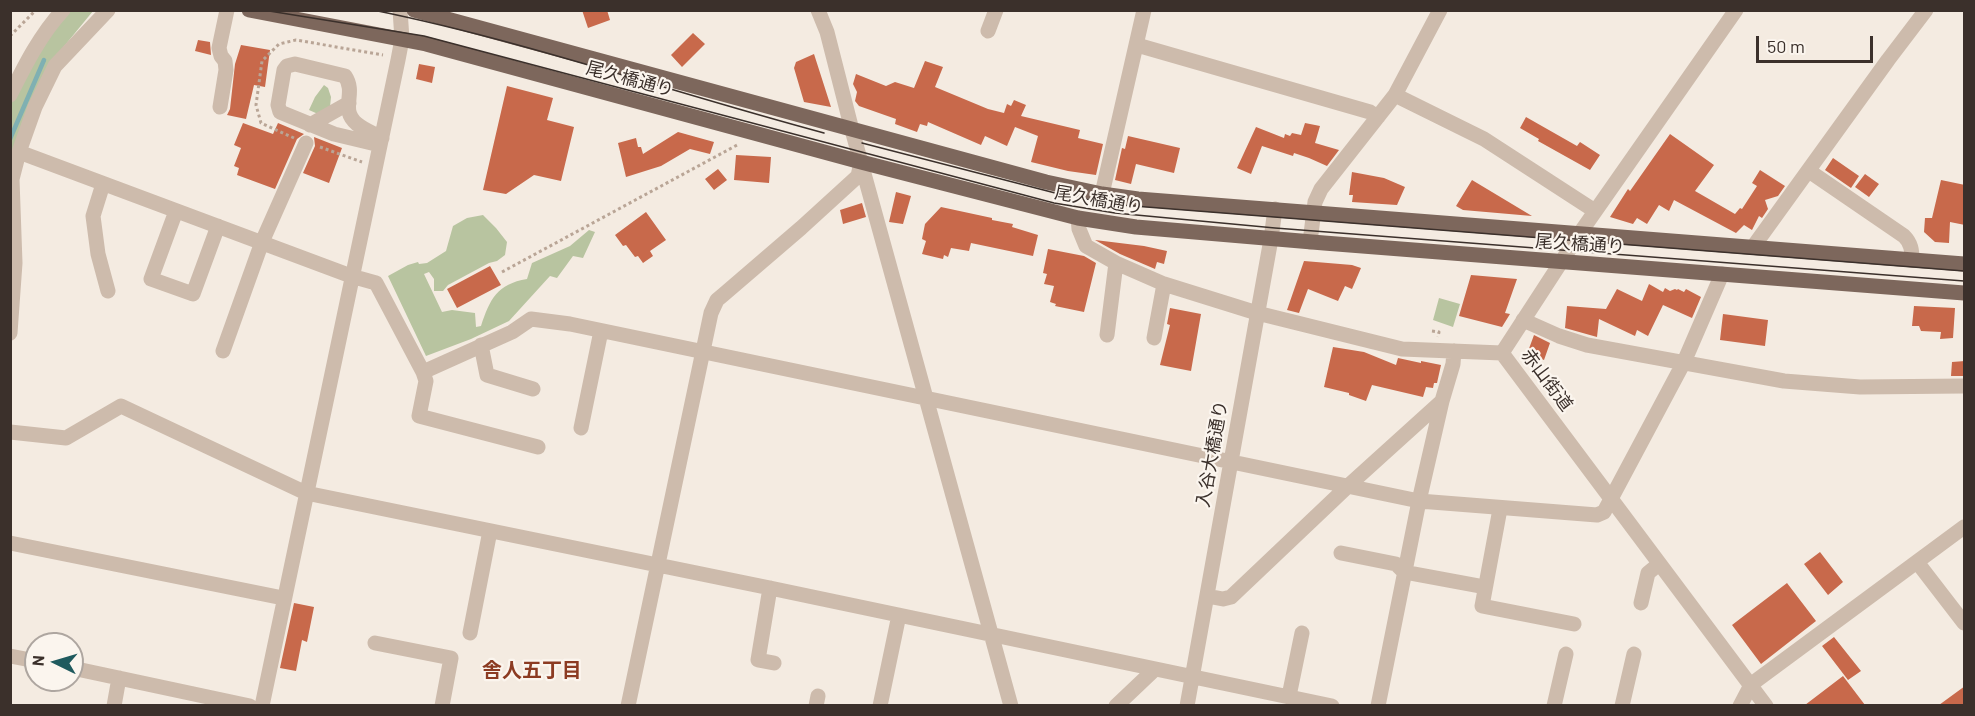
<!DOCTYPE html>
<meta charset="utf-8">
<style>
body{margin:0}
#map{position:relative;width:1975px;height:716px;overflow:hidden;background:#f4ebe1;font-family:Barlow,sans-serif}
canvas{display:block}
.frame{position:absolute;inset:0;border:12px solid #3b302b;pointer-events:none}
.north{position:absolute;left:24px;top:632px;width:60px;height:60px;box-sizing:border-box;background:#fbf5ee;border:2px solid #aea6a0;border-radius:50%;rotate:275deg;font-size:16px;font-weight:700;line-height:24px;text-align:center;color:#3b302b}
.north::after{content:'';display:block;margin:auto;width:21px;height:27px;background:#1f5a5e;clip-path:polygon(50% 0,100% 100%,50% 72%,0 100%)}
.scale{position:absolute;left:1756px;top:36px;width:117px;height:27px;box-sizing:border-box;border:3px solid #3b302b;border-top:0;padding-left:8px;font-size:18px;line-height:21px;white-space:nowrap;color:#3b302b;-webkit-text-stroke:4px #fbf5ee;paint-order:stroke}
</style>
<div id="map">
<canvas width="1975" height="716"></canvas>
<div class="frame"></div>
<div class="north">N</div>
<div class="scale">50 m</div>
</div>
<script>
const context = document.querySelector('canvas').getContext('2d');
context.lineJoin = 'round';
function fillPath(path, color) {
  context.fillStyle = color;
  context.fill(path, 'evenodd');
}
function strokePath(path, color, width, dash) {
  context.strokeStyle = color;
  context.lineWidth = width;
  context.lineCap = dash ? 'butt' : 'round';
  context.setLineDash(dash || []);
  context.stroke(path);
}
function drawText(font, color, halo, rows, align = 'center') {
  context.font = font + ' Barlow,"Noto Sans JP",sans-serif';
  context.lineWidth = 4.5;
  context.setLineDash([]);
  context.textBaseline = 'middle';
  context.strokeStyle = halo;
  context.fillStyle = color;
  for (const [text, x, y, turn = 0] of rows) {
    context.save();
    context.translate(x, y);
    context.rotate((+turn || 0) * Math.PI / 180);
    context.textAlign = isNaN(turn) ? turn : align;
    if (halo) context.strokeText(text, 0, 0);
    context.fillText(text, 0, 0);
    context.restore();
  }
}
const green = new Path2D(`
 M69 11H93L57 55 11 170V103L29 65Z
 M324 85 328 88 331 97 330 107 318 114 309 110 315 97Z
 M483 215 496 228 507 242 505 255 497 261 489 263 448 285 443 291H434V279L429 272 424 274 442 312 452 310 475 313 476 327 481 326C490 299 497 284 527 279L532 263 570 246 589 230 595 232 583 258 573 256 557 278 550 276 509 321 471 339 426 356 388 276 408 265 418 262 419 264 427 263 446 251 453 226 467 218Z
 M1439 298 1460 304 1453 327 1433 320Z`);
const stream = new Path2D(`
 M10 139 44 60`);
const building = new Path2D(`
 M582 10H607L610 20 588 28Z
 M693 33 705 44 682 67 671 55Z
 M198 40 210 42 211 55 195 51Z
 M241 45 270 50 265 87 254 85 246 119 227 115 230 109 235 64Z
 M814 54 831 107 804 102 794 68 796 62Z
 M925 61 943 67 935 87 988 109 1004 113 1007 104 1011 106 1014 100 1026 105 1021 116 1080 130 1078 138 1103 144 1096 175 1068 171 1031 162 1038 136 1015 127 1007 146 985 136 981 145 928 122 927 126 920 124 917 132 895 124 896 119 859 106 855 101 857 92 853 84 856 74 886 86 895 82 914 88Z
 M419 64 435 67 432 83 416 79Z
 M507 86 553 98 547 120 574 127 561 181 534 175 506 194 483 190Z
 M1526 117 1577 146 1580 142 1600 155 1590 170 1538 141 1539 139 1520 128Z
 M243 123 273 134 278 123 304 134 297 139 275 189 237 175 239 168 234 166 241 148 234 145Z
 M1305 123 1320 126 1315 143 1339 150 1327 166 1309 158 1294 153 1293 156 1262 146 1251 174 1237 168 1256 127 1284 138 1285 134 1290 136 1292 133 1301 135Z
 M678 132 714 142 710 154 690 149 661 166 626 177 618 143 636 138 638 147H641L643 154Z
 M1670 134 1714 165 1695 191 1735 214 1740 208 1742 209 1757 186 1752 183 1760 170 1785 186 1778 196 1765 200 1768 209 1762 218 1759 216 1752 230 1744 225 1736 233 1674 200 1669 211 1659 205 1647 224 1637 218 1633 224 1610 217 1628 189 1630 191Z
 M1128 136 1180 148 1174 173 1136 164 1131 184 1115 180 1122 148 1125 149Z
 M314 137 342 148 329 183 303 173 315 146Z
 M736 155 771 157 769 183 734 180Z
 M1833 158 1859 176 1851 188 1825 170Z
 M718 169 727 180 714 190 705 179Z
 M1352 172 1384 178 1405 187 1397 205 1352 202 1353 195H1349Z
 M1865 174 1879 184 1869 197 1855 187Z
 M1472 180 1532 216 1463 210 1456 206Z
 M1941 180 1965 185V225L1950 222 1949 243 1935 242 1924 232 1925 218H1932Z
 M896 192 911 196 903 224 889 222Z
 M862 203 866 217 843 224 840 210Z
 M941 207 992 218V220L1013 224 1012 227 1038 235 1033 256 971 243 969 251 951 248 948 257 944 255 943 259 922 254 926 241 922 239 925 224Z
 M646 212 666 240 650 251 653 256 643 263 638 256 635 257 626 245 623 246 615 235Z
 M1095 240 1144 246 1167 251 1164 264 1157 262 1155 269 1120 254Z
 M1048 249 1084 256 1096 263 1084 312 1055 306 1056 304 1050 302 1054 286 1044 284 1047 274 1043 273Z
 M1304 261 1352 265 1361 268 1352 289 1345 286 1338 301 1308 289 1299 313 1287 310Z
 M490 266 501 285 457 308 447 289Z
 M1471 275 1517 279 1505 313 1510 314 1502 327 1459 316Z
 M1649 284 1663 292 1665 288 1670 291 1675 289 1677 290 1678 289 1684 292 1686 289 1701 297 1692 318 1663 305 1648 336 1637 330 1635 336 1599 319 1597 337 1565 328 1567 306 1606 309 1617 289 1642 301Z
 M1914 306 1955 308 1953 338 1940 339 1941 332 1921 331 1919 326H1912Z
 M1170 308 1201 314 1191 371 1160 365 1170 325 1167 324Z
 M1723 314 1768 320 1765 346 1720 340Z
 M1534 335 1550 343 1544 360 1527 354Z
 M1333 347 1364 352 1396 365 1398 358 1421 363V361L1441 365 1437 383H1434L1433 388 1426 387 1423 397 1372 385 1366 401 1349 395V393L1324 387Z
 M1965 361V376H1951L1952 362Z
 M1820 552 1843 582 1828 595 1804 564Z
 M1787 583 1816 621 1761 664 1732 625Z
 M294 603 314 607 307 642 302 640 296 671 280 668Z
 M1834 637 1861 671 1848 680 1822 646Z
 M1843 676 1865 705H1805Z
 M1965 686V705H1939Z`);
const path = new Path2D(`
 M10 36 36 10
 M294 138 261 123 256 105 262 61 279 44 296 40 383 55
 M320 147 362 162
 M502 272 739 144
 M1432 331 1439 332 1438 337`);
const minor = new Path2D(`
 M818 10 827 32 852 130 1011 706
 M1736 10 1580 233 1502 353 1766 706
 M988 31 996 10
 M1137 45 1370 112 1378 117
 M10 95C25 65 40 35 63 10
 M1395 95 1484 139 1595 211
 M220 107 226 70 225 61 221 56 219 48 227 10
 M310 125 349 103
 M380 145 334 134 280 112 278 105 284 70 287 66 295 64 345 76C357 94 339 109 357 124 364 130 373 133 382 138
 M19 152 351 276 376 283 423 372 512 332 531 319 570 324 1419 501 1597 515 1604 512 1684 362 1722 274
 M1809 171 1904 236C1911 243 1912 250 1912 260
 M103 184 93 216 98 254 108 291
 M1102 194 1144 10
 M176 211 151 279 193 294 218 226
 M1078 218 1079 229 1086 246 1116 263 1164 284 1257 313 1402 349 1502 353
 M1310 242 1315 202 1321 189 1395 95 1440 10
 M1753 247 1888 60 1926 10
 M1523 320 1559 336 1587 345 1784 381 1860 387 1964 386
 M10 333 15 263 12 179 19 152 35 107 55 66 108 10
 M1107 335 1116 263
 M1154 338 1164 284
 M481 345 487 375 533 389
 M223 351 262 242 306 143
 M423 372 426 381 419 416 538 447
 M581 428 601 331
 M10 432 66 438 121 406 306 493 770 588 1332 706
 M1500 509 1482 606 1574 624
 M10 543 283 598
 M1341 553 1396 564 1404 572 1485 587
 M1917 562 1964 623
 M770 588 758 660 774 663
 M1207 596 1223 599 1231 597 1348 486 1442 401
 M1641 603 1648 573 1659 564
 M470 633 490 531
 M375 643 451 658 442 706
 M10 656 36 661
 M72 668 250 706
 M1289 696 1302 633
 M114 706 119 678
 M262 706 398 60 402 39 400 10
 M628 706 711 313 717 300 723 295 801 228 858 176 861 162
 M816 706 818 696
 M880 706 899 615
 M1116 706 1155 669
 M1187 706 1271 239 1275 209
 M1378 706 1419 501 1442 401 1453 364 1454 351
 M1554 706 1566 654
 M1622 706 1634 654
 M1740 706 1751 685 1757 680 1964 527`);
const major = new Path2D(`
 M249 10 426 44 861 162 1078 218 1136 227 1324 243 1964 293
 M414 10 1046 182 1102 194 1138 199 1964 264`);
const tram = new Path2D(`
 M263 10 424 36 1054 203 1115 213 1275 228 1964 281
 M373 10C526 41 674 93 824 133
 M862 143 1059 194 1092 200
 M1121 205 1964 271`);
const streetNames = [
 ["尾久橋通り",630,79,15],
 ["尾久橋通り",1099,200,10],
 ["尾久橋通り",1580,244,4],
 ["赤山街道",1547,380,53],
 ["入谷大橋通り",1212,454,-80]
];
const neighbourhoodNames = [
 ["舎人五丁目",532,670]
];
fillPath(green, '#b8c4a0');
strokePath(stream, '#7fb0b2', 4.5);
fillPath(building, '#c8694b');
strokePath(path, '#b9a596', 3, [3, 3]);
strokePath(minor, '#cdbbac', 15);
strokePath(major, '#7d675c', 15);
strokePath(tram, '#3b302b', 1.5);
drawText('18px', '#3b302b', '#fbf5ee', streetNames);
drawText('bold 20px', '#8c3b22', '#fbf5ee', neighbourhoodNames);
</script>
